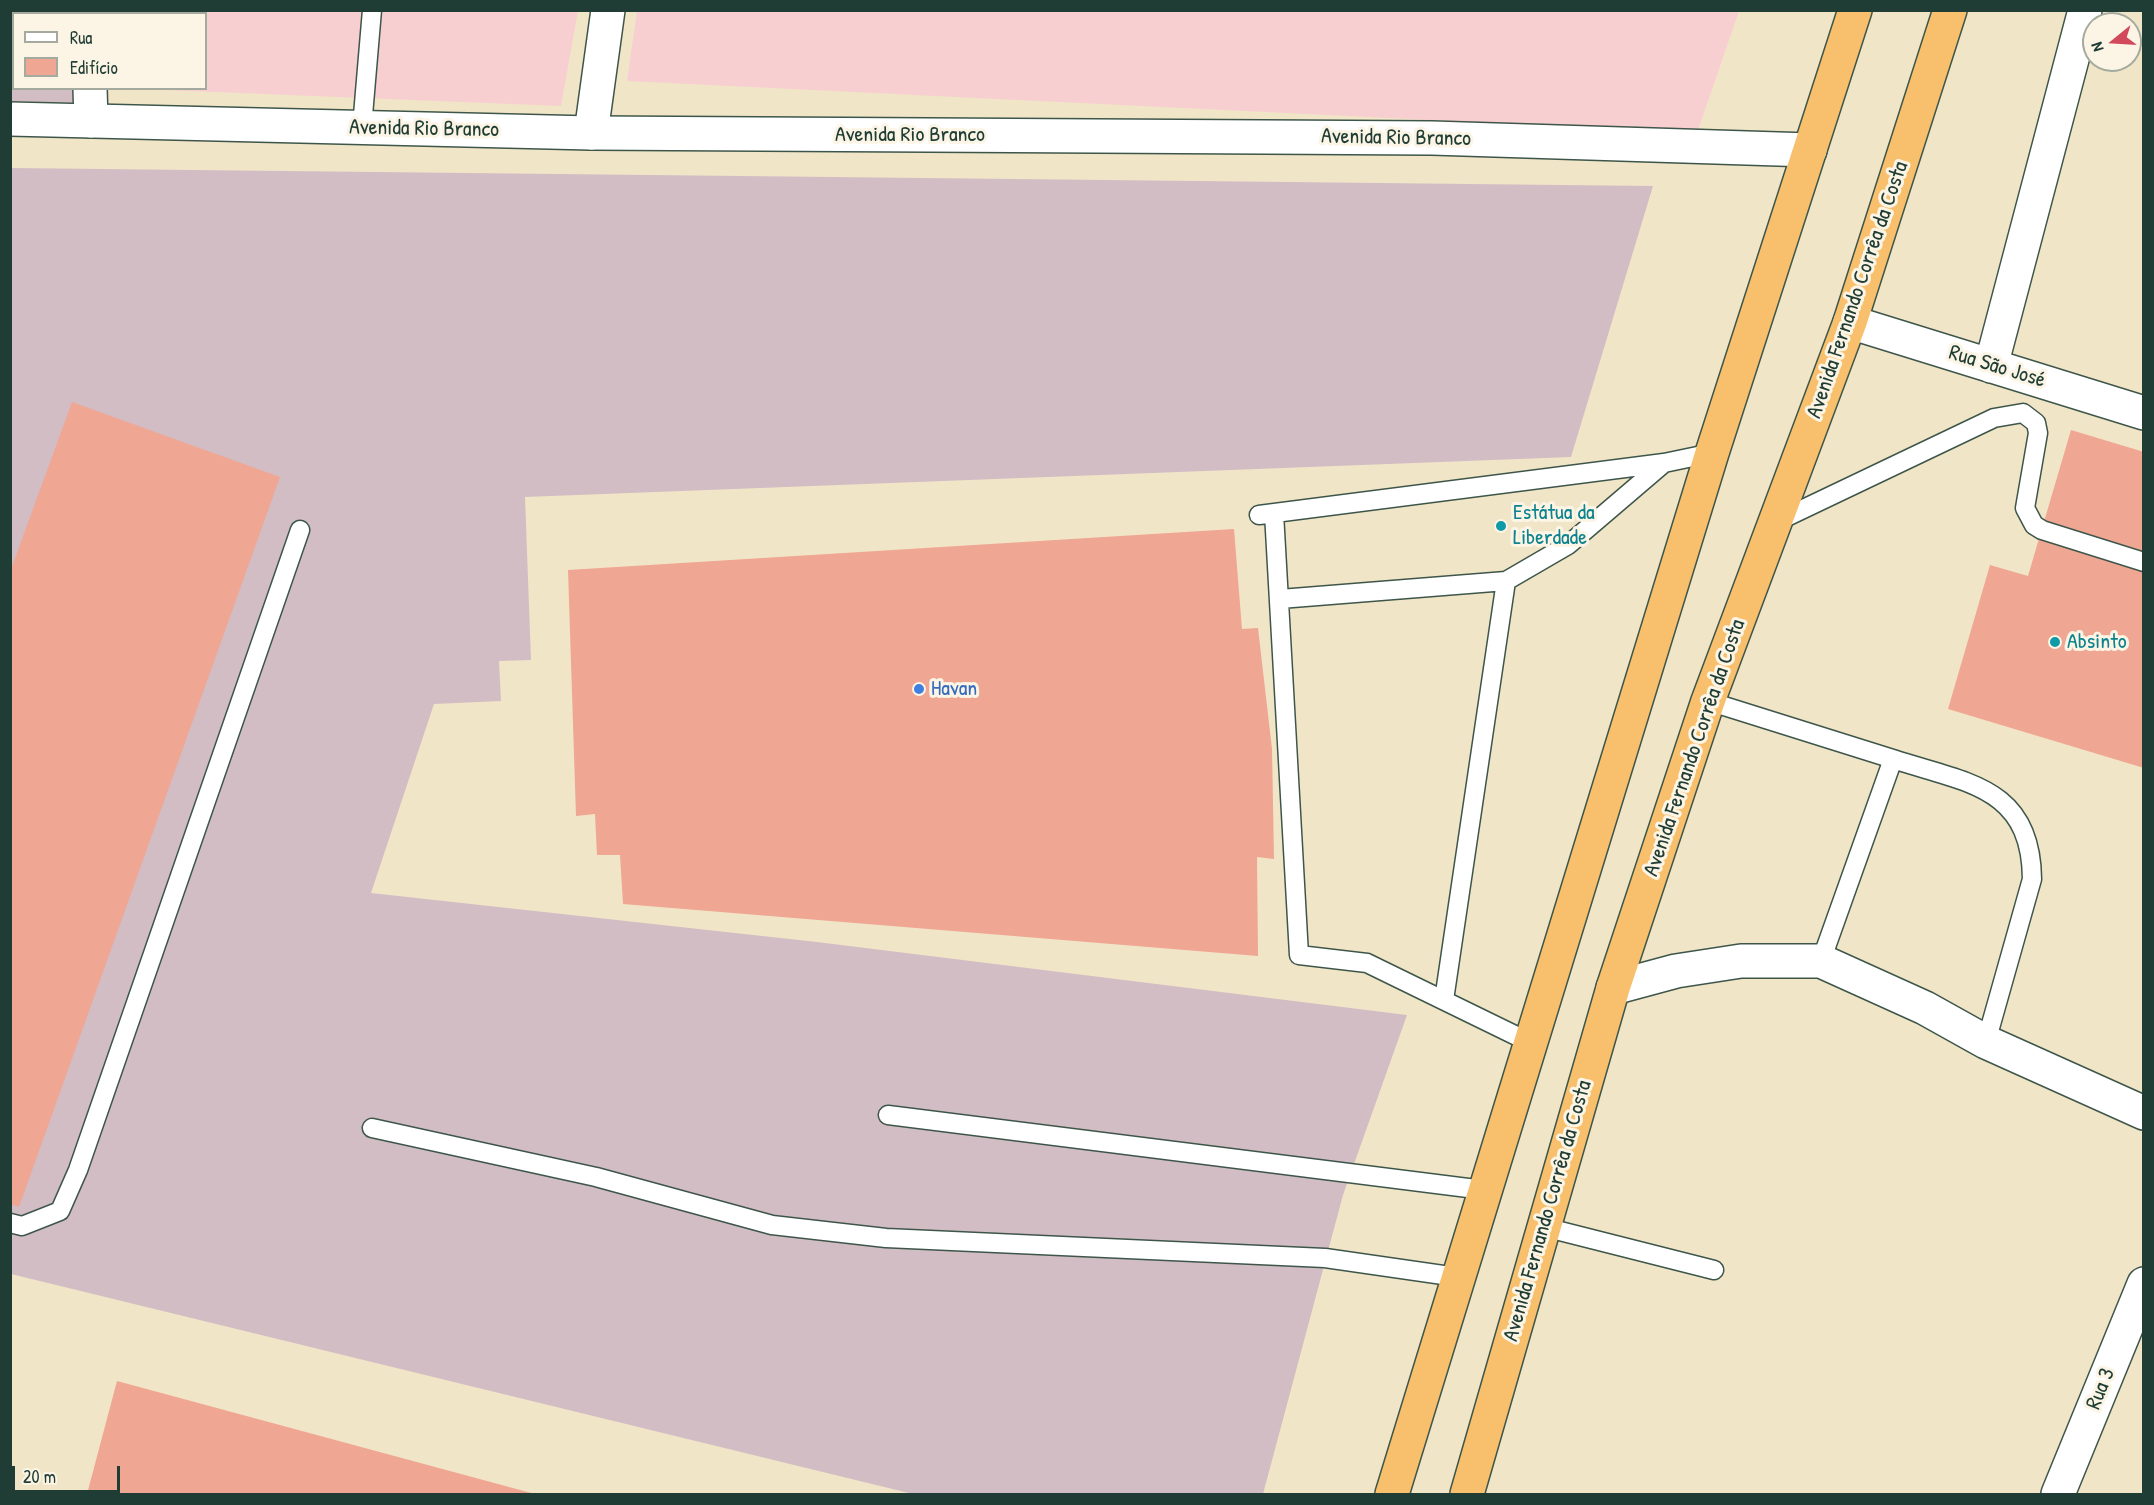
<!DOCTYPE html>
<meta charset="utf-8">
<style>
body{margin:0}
#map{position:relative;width:2154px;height:1505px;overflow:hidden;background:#f1e5c7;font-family:"Patrick Hand",sans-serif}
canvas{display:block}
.frame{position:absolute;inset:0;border:12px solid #1f3d34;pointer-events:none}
.legend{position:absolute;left:12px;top:12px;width:195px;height:78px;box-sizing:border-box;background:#fcf5e5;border:2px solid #a4ab9e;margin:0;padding:8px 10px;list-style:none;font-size:18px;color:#1f3d34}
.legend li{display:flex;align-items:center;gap:12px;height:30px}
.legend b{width:30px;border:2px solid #a4ab9e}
.north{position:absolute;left:2082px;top:12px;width:60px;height:60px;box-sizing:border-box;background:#fcf5e5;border:2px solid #a4ab9e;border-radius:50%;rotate:252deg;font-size:16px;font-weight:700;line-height:24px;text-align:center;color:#1f3d34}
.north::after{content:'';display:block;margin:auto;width:21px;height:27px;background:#d1495b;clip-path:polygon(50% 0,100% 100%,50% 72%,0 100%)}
.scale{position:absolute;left:12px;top:1466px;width:108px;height:27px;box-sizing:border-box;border:3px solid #1f3d34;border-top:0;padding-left:8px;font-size:18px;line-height:21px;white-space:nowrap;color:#1f3d34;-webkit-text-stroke:4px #fcf5e5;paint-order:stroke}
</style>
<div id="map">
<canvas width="2154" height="1505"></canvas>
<div class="frame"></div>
<ul class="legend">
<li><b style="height:8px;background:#fff"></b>Rua</li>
<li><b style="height:16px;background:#efa693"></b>Edifício</li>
</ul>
<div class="north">N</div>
<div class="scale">20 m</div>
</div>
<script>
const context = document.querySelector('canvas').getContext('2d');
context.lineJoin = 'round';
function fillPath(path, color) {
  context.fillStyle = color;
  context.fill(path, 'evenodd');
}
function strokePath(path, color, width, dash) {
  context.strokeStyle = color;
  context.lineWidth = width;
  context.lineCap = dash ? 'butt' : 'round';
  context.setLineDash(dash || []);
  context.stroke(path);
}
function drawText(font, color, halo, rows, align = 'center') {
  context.font = font + ' "Patrick Hand",sans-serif';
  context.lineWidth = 6;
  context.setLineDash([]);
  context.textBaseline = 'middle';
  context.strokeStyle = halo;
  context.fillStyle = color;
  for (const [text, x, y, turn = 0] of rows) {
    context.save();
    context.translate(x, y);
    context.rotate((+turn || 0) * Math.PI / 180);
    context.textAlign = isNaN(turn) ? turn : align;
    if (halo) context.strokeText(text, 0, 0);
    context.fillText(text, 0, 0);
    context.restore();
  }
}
const built = new Path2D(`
 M111 11H578L561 106 140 89 206 88V14H111Z
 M637 11H1739L1697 133 627 81Z`);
const industrial = new Path2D(`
 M11 11H72V13L14 14V88L73 89V103L11 101Z
 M11 168 1653 186 1571 457 525 497 531 660 499 661 501 701 434 704 371 893 817 942 1407 1015 1343 1195 1263 1494H913L11 1274Z`);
const building = new Path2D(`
 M72 402 280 477 19 1207 10 1204V572Z
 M2071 430 2144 452V768L1948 709 1990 565 2028 576Z
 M1234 529 1242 629 1258 628 1272 749 1274 859 1257 857 1258 956 623 904 620 855H597L595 814 576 816 568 570Z
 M117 1381 535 1494H87Z`);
const service = new Path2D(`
 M362 127 372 10
 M1274 513 1299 955 1367 963 1531 1043
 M1259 515 1664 463 1712 453
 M1776 522 1994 418 2023 413 2036 423 2038 433 2025 508 2034 525 2042 530 2144 562
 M1280 599 1506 581 1568 545 1664 463
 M1708 701 1893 759 1821 961
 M1893 759C1966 783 2031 786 2032 879L1986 1042
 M1444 1000 1506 581
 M888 1115 1484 1190
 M372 1128 596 1177 772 1225 886 1238 1325 1258 1457 1277
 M10 1223 22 1226 60 1211 78 1170 300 530
 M1544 1227 1714 1270`);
const minor = new Path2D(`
 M87 10V14
 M90 88 91 121
 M591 133 608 10
 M1850 322 2144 413
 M1991 366 2085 10
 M1613 988 1676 971 1741 961H1821L1925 1008 1986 1042 2144 1113
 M2058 1494 2144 1284`);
const tertiary = new Path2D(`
 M10 119 591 133 1432 138 1810 150`);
const trunk = new Path2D(`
 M1392 1494 1712 453 1855 10
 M1467 1494 1613 988 1708 701 1850 322 1950 10`);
const markers = [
 [1501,526,6,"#0f9aa8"],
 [2055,642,6,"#0f9aa8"],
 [919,689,6,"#3f7fe0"]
];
const streetNames = [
 ["Avenida Rio Branco",424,129,1],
 ["Avenida Rio Branco",910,135],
 ["Avenida Rio Branco",1396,138,1],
 ["Avenida Fernando Corrêa da Costa",1858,290,-71],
 ["Rua São José",1997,367,17],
 ["Avenida Fernando Corrêa da Costa",1695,748,-71],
 ["Avenida Fernando Corrêa da Costa",1548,1211,-74],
 ["Rua 3",2101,1389,-68]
];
const cultureNames = [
 ["Estátua da",1513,513],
 ["Liberdade",1513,538],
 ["Absinto",2067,642]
];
const shopNames = [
 ["Havan",931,689]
];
fillPath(built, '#f7cfd0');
fillPath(industrial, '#d2bdc5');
fillPath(building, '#efa693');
strokePath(service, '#3e564a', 21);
strokePath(minor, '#3e564a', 36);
strokePath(tertiary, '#3e564a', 36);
strokePath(trunk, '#3e564a', 36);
strokePath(service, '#fff', 18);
strokePath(minor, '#fff', 33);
strokePath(tertiary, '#fff', 33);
strokePath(trunk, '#f8bf6c', 33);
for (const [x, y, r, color] of markers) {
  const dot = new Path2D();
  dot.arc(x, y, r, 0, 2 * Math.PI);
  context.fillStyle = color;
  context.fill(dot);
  strokePath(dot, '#fcf5e5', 2);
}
drawText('22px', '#1f3d34', '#fcf5e5', streetNames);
drawText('22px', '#0d838f', '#fcf5e5', cultureNames, 'left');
drawText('22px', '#366cbe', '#fcf5e5', shopNames, 'left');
</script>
